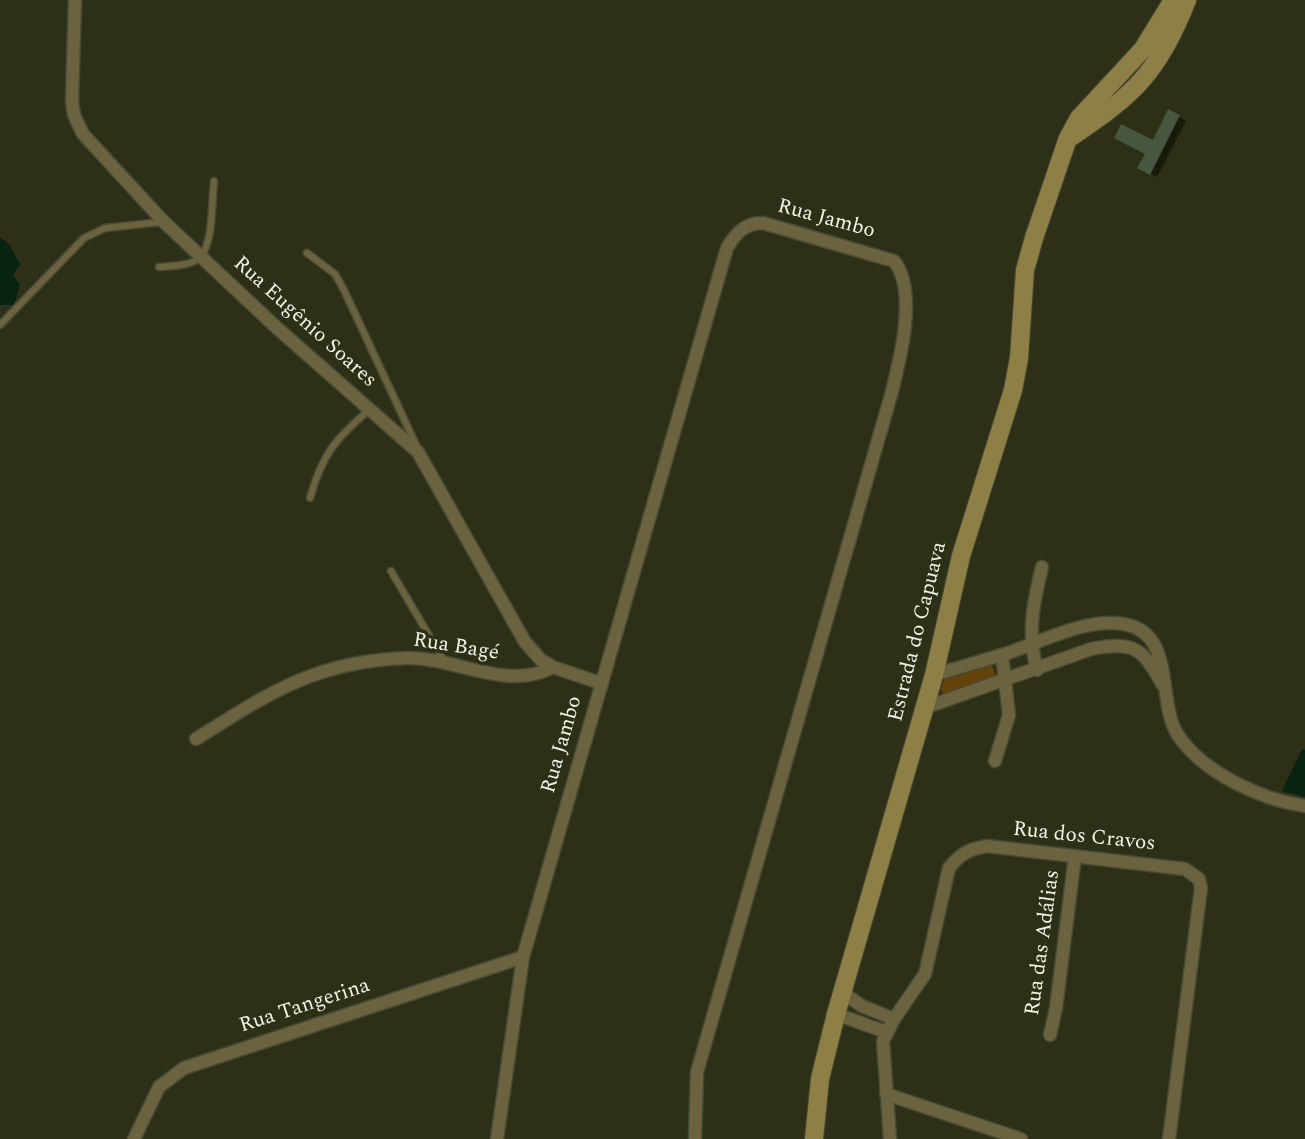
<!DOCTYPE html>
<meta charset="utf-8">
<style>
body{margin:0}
canvas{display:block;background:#2d3017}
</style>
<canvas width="1305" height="1139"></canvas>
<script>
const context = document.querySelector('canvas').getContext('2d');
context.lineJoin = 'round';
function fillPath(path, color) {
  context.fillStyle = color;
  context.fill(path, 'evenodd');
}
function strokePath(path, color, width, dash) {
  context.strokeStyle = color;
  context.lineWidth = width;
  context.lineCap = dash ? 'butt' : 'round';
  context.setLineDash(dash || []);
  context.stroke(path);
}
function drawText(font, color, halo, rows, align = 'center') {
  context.font = font + ' Spectral,serif';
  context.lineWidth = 7;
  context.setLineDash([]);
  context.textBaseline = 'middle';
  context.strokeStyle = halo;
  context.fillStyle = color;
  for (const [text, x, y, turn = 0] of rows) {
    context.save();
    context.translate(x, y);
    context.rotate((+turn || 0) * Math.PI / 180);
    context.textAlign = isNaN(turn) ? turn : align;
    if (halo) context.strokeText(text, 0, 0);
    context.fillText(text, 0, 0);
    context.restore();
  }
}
const green = new Path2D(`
 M991 664 996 675 944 695 941 689 944 680Z`);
const water = new Path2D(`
 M0 237 9 244 20 264 13 275 20 285 14 305H0Z
 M1302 749 1305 750V797L1282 791Z`);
const shadow = new Path2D(`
 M1169 112 1186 121 1157 177 1140 168Z
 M873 1004 886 1009 877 1032 867 1027Z`);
const building = new Path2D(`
 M1168 109 1180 115 1150 175 1137 168 1145 154 1114 138 1121 124 1153 140Z`);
const lane = new Path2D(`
 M307 253 335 274 344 290 417 447
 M159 267C171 266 193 266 201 256 213 244 212 198 214 181
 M0 325 84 238 105 228 162 222
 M310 498C322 455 335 439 369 410
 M391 571 444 661`);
const street = new Path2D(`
 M75 0 72 101 74 115 83 134 164 222 277 328 418 452 525 642 541 660 553 667 600 683
 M1037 670C1027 633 1033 604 1042 567
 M934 675C958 668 982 661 1005 654 1041 642 1085 618 1123 624 1177 632 1156 702 1178 735 1203 773 1262 800 1305 806
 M924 708 1091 649C1132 641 1143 647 1162 684
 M196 739C269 693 316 661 407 658 455 657 507 692 553 667
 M995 761 1009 715 1002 655
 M843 993 862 1006 894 1019
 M836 1014 886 1032
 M1050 1035 1056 1008 1075 856
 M886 1094 1021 1139
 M134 1139 159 1087 184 1068 523 957
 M497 1139 523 957 727 248C736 233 745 223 763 223L894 261C918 291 900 360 891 395L697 1072 695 1139
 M890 1139 883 1041 894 1019 925 974 949 868C960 854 969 849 987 846L1185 869 1199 879 1201 888 1169 1139`);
const secondary = new Path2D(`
 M1071 137C1134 95 1159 72 1187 0
 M814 1139 820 1079 836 1014 934 675 961 556 1013 390 1019 358 1025 270 1034 238 1068 138 1079 118 1143 49 1173 0`);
const streetNames = [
 ["Rua Jambo",826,220,15],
 ["Rua Eugênio Soares",304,323,42],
 ["Estrada do Capuava",919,632,-76],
 ["Rua Bagé",456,648,9],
 ["Rua Jambo",563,745,-74],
 ["Rua dos Cravos",1084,838,6],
 ["Rua das Adálias",1044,943,-82],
 ["Rua Tangerina",305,1007,-18]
];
fillPath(green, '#63430a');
fillPath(water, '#082312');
fillPath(shadow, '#0007');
fillPath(building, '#47563f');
strokePath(lane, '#484b34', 9);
strokePath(street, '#484b34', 15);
strokePath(secondary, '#484b34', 20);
strokePath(lane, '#6b623f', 6);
strokePath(street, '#6b623f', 12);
strokePath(secondary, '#8e7f46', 18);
drawText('21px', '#f0f3e3', '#2d3017', streetNames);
</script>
